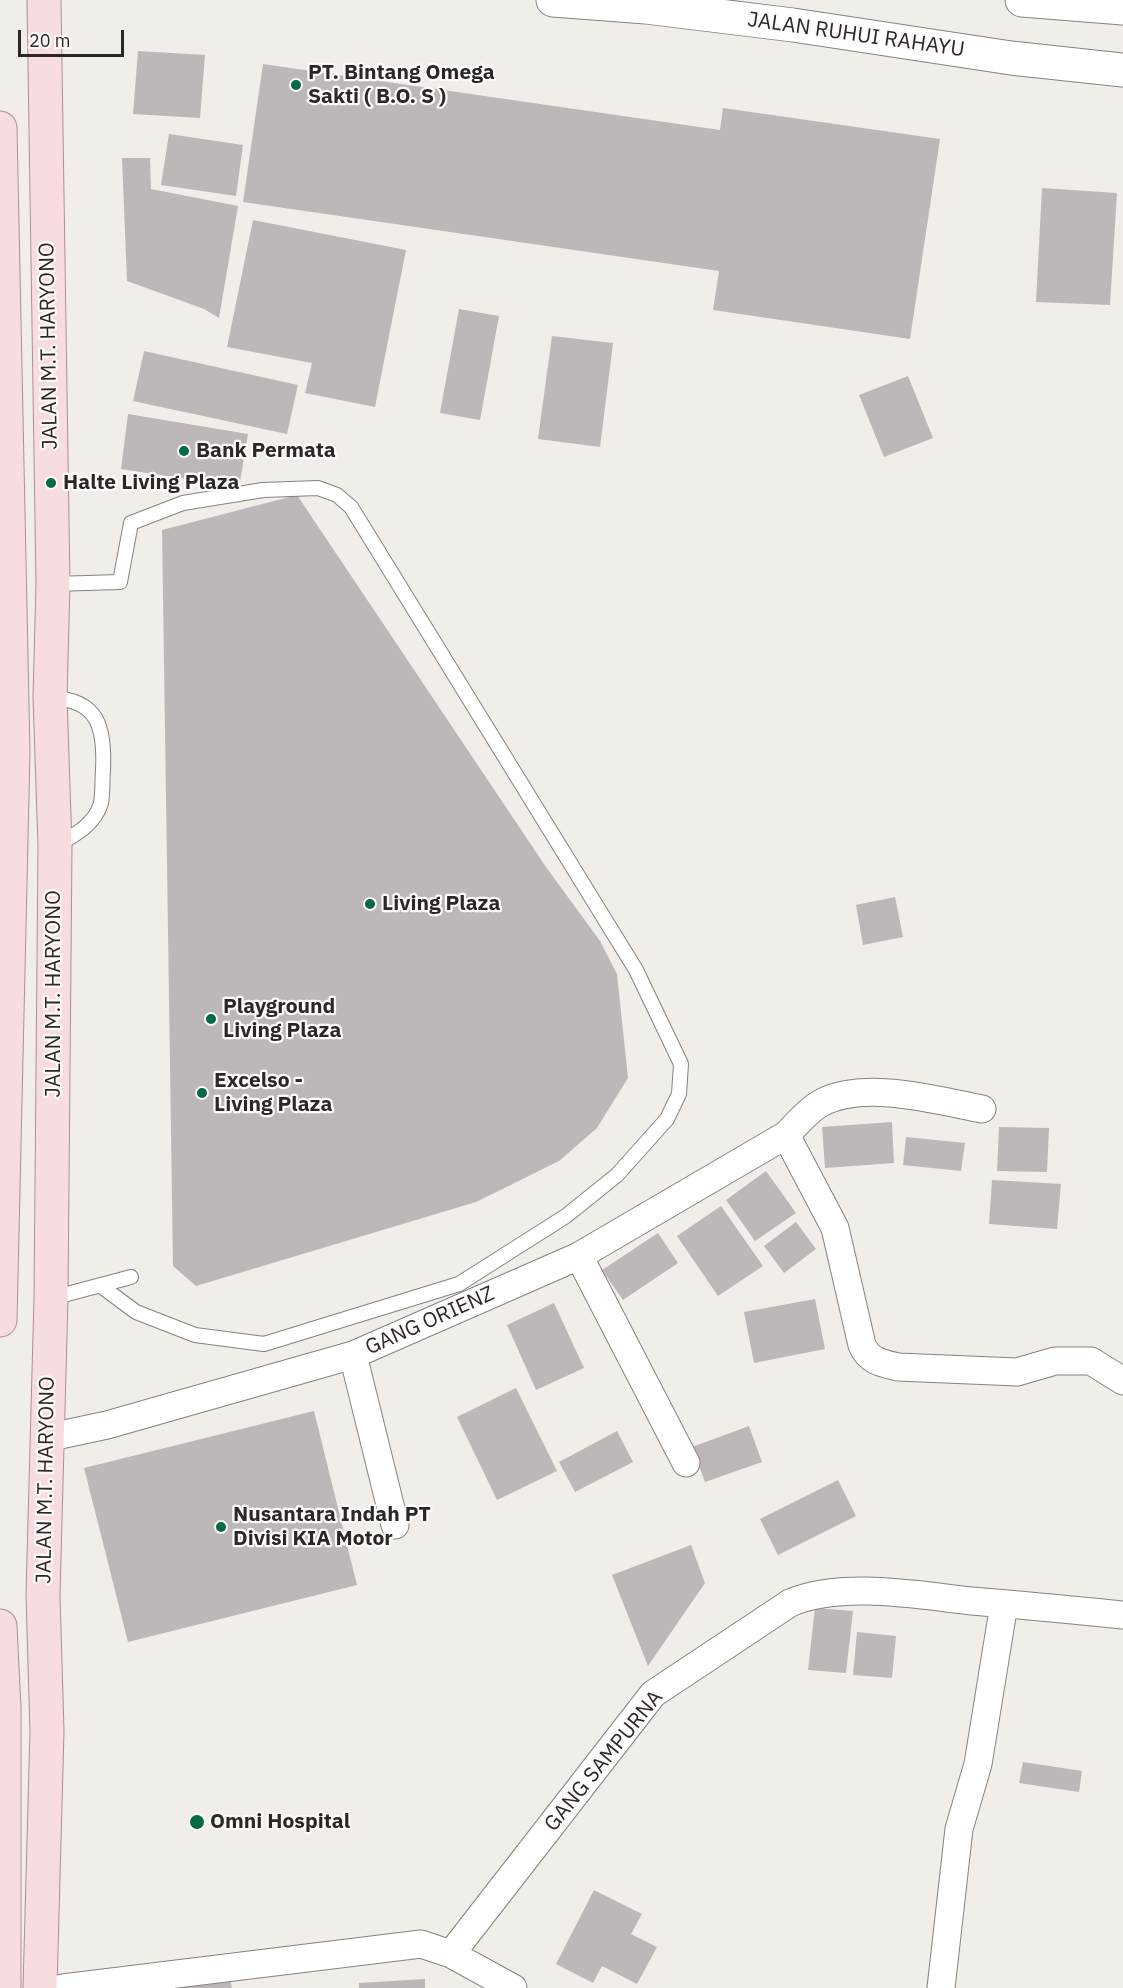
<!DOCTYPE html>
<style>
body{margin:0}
#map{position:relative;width:1123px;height:1988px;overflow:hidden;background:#f1ede9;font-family:"IBM Plex Sans",sans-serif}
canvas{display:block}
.scale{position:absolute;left:18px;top:30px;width:106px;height:27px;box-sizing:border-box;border:3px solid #2a2827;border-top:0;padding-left:8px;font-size:18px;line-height:21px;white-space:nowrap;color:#2a2827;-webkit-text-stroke:4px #fffaf7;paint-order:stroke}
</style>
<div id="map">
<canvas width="1123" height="1988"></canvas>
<div class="scale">20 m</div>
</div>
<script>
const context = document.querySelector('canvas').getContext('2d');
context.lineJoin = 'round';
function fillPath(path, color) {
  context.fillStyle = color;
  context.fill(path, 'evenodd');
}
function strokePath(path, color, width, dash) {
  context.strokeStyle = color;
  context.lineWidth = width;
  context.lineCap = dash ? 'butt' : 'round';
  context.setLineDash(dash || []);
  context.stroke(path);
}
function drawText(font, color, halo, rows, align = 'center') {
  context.font = font + ' "IBM Plex Sans",sans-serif';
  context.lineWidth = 4.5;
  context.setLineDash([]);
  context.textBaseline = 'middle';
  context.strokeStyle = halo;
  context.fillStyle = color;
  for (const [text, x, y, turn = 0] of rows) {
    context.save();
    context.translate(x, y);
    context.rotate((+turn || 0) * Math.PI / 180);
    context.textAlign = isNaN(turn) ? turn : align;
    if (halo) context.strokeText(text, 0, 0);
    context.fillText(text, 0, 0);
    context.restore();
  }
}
const building = new Path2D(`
 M138 51 205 55 200 118 133 114Z
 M263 64 720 130 723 108 940 139 910 339 713 310 719 271 243 202Z
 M169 134 243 145 236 196 161 185Z
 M122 158H150L151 189 238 206 219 318 204 309 127 281Z
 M1042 188 1117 193 1110 305 1036 302Z
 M253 220 406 250 375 407 305 393 312 363 227 347Z
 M459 309 499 316 480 420 440 413Z
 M552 336 613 343 600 447 538 439Z
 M144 351 298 385 287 434 133 401Z
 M908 376 933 438 884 457 859 395Z
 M128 414 248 434 239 487 121 469Z
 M297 495 546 867 600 941 617 974 628 1078 597 1128 559 1161 476 1202 196 1286 173 1266 162 530Z
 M895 897 903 937 863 945 856 905Z
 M892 1122 894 1163 825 1168 822 1127Z
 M999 1127 1049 1128 1047 1172 997 1171Z
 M906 1137 965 1143 961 1171 903 1165Z
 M766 1171 796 1213 755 1241 726 1200Z
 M992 1180 1061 1184 1057 1229 989 1224Z
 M721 1206 763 1266 718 1296 677 1236Z
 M796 1222 816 1249 784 1273 764 1246Z
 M658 1233 678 1263 623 1300 602 1270Z
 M815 1299 825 1349 754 1363 744 1312Z
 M554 1303 584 1368 536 1390 507 1325Z
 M516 1388 557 1471 497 1500 457 1417Z
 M314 1411 357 1585 128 1642 84 1468Z
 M749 1426 762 1462 705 1482 692 1447Z
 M617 1431 633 1462 575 1492 559 1462Z
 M838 1480 856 1516 778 1555 760 1519Z
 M691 1545 705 1583 648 1666 612 1575Z
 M815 1608 853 1611 846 1673 808 1670Z
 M857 1632 896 1636 892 1678 853 1675Z
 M1023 1762 1082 1771 1079 1792 1019 1783Z
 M594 1890 642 1914 631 1934 657 1947 637 1984 602 1966 593 1983 556 1964Z
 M229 1974 232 1988H156Z
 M425 1979V1988H359V1983Z`);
const service = new Path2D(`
 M53 584 120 582 131 523 183 503 263 490 318 488 337 495 351 507 636 970 681 1064 679 1094 667 1119 617 1175 566 1216 459 1284 264 1344 195 1335 136 1312 101 1286
 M50 698C99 699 105 728 103 771 102 781 103 793 101 803 95 825 73 836 55 846
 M52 1298 131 1277`);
const minor = new Path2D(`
 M786 1135 835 1228 862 1345C869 1361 881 1363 898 1367L1017 1372 1055 1361H1091L1123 1381
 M579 1256 686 1463
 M353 1355 395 1525
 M46 1438 107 1425 353 1355 579 1256 786 1135C797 1124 807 1111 821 1103 865 1080 936 1100 982 1109
 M451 1954 653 1694 790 1603C842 1581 917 1595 972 1601 1022 1605 1073 1610 1123 1615
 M63 1988 421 1944 451 1954 513 1988
 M941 1988 959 1829 978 1764 1004 1604`);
const secondary = new Path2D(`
 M553 0 646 7 793 25 1011 58 1123 70
 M1022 0 1123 8`);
const primary = new Path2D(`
 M0 128 13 752 0 1320
 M0 1626 4 1708V1988
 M40 1988 47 1731 43 1595 51 1298 55 846 50 698 53 584 44 0`);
const markers = [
 [296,85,6,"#026b41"],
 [184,451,6,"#026b41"],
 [51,483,6,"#026b41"],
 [370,904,6,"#026b41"],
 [211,1019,6,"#026b41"],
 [202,1093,6,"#026b41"],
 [221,1527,6,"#026b41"],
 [197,1822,8,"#026b41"]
];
const streetNames = [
 ["JALAN RUHUI RAHAYU",856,35,8],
 ["JALAN M.T. HARYONO",49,346,-91],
 ["JALAN M.T. HARYONO",54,994,-90],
 ["GANG ORIENZ",430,1321,-24],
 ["JALAN M.T. HARYONO",46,1480,-89],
 ["GANG SAMPURNA",604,1761,-51]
];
const poiNames = [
 ["PT. Bintang Omega",308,73],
 ["Sakti ( B.O. S )",308,97],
 ["Bank Permata",196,451],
 ["Halte Living Plaza",63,483],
 ["Living Plaza",382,904],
 ["Playground",223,1007],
 ["Living Plaza",223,1031],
 ["Excelso -",214,1081],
 ["Living Plaza",214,1105],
 ["Nusantara Indah PT",233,1515],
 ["Divisi KIA Motor",233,1539],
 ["Omni Hospital",210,1822]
];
fillPath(building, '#bdb8b7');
strokePath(service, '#86827f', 16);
strokePath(minor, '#86827f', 29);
strokePath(secondary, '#86827f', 35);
strokePath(primary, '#ad8f92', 35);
strokePath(service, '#fff', 14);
strokePath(minor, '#fff', 27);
strokePath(secondary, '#fff', 33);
strokePath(primary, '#f8dde0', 33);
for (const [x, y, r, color] of markers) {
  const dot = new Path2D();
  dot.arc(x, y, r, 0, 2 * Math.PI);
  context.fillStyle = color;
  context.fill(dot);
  strokePath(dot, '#fffaf7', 2);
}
drawText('21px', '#2a2827', '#fffaf7', streetNames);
drawText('bold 21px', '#2a2827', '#fffaf7', poiNames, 'left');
</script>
